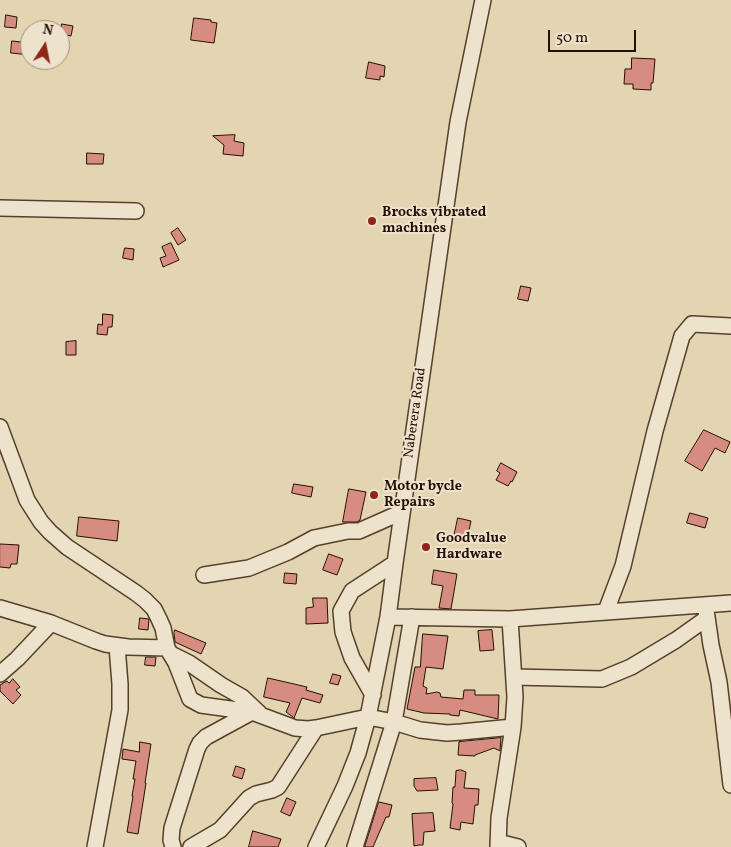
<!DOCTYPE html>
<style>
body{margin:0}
#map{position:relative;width:731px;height:847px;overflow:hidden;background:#e3d4b2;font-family:Vollkorn,serif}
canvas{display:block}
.north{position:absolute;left:20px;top:20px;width:50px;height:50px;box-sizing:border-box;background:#ede3cd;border:1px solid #9e8e7b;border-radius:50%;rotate:11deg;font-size:14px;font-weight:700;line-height:20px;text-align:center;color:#270f00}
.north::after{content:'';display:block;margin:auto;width:18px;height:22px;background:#8f2418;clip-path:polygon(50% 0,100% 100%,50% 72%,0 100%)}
.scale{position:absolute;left:548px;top:30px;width:88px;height:22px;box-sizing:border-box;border:2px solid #270f00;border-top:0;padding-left:6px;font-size:15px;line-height:18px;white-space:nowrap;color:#270f00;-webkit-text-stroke:4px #ede3cd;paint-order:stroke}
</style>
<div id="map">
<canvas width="731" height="847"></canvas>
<div class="north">N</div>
<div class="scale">50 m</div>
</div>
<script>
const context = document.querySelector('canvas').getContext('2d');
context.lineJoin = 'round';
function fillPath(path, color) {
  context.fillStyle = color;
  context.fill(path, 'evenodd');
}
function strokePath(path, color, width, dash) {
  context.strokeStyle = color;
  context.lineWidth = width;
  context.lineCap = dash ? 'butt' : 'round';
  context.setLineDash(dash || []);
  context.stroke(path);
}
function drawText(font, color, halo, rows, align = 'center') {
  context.font = font + ' Vollkorn,serif';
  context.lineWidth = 4;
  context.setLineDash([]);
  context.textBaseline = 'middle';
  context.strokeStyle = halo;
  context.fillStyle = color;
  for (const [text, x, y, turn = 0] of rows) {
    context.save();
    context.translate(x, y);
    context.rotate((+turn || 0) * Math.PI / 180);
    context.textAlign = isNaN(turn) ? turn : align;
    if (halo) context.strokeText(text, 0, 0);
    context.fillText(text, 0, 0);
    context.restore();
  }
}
const building = new Path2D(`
 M6 15 17 17 16 28 5 27Z
 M194 18 211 20V22L217 23 214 43 191 40Z
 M62 24 73 26 71 36 61 34Z
 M12 41 30 43V55L11 53Z
 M632 58 655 59 653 83H651V90L633 89V84H624L625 69H631Z
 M369 62 385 66 384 77 380 76V80L366 78Z
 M235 135 234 141 244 143 243 156 223 154 224 145 213 136Z
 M87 153 104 154 103 164H87Z
 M178 228 186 240 178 245 171 233Z
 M171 243 179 260 163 267 160 258 166 256 162 247Z
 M125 248 134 249 133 260 123 258Z
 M521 286 531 288 528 301 518 299Z
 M103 314 113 315 112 327H108L107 335 97 334 98 324 102 325Z
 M76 341V355H66V342Z
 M704 430 730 442 725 453 715 448 702 471 685 461Z
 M501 463 517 472 512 482 511 481 508 486 496 480 500 473 497 471Z
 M294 484 313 487 311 497 292 493Z
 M349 489 366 492 360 520 357 522H343Z
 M690 513 708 518 705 528 687 523Z
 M79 517 119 521 117 541 77 536Z
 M458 518 471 521 467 540 454 537Z
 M0 544 19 545 17 564H11L10 568 0 567Z
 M329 554 343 559 337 575 323 570Z
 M434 570 457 574 451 609 439 608 443 586 432 584Z
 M285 573 297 574 296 584 284 583Z
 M313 598H327L328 623 306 624V608L313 607Z
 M140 618 149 619 148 630 139 629Z
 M175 630 206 643 201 654 175 642 174 633Z
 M492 630 494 650 480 651 478 631Z
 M423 634 448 636 443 669 426 667 423 686 427 688 426 694 437 692 440 693 441 697 463 699 464 690H475V695H499L498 719 460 710 459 716 450 715V714L424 713 407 709 415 667H420Z
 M146 657H156L155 666 145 665Z
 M333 674 341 676 338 685 330 683Z
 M268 678 307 687 306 690 323 695 320 703 302 698 294 718 293 717 286 712 290 703 264 697Z
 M13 679 20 687 16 690 21 695 13 704 0 691V685L7 681 9 683Z
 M501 738 500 751 494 748 475 755V756L458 755 459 742Z
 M140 742 151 744 145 783H146L138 834 127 832 133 796H132L135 779H133L136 761 122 759 123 749 139 752Z
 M236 766 245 769 242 779 233 776Z
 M461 770 466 772 464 788 479 789 478 805H475L473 824 461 822 460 830 450 828 453 804 452 803 453 787H455L456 771Z
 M436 778 438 790 417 791 414 786V779Z
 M287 798 296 802 290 816 281 812Z
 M379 802 392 805 389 817H386L373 847H365Z
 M433 813 435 831 424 832 423 845H419L414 846 412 814Z
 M253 831 281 839 278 847H249Z`);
const minor = new Path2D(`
 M0 208 136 211
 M0 427 27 500 41 522 50 532 67 547 136 593 145 600 154 609 159 619 163 628 167 648 176 663 190 699 201 705 252 712 295 728 308 729 316 728 368 717 394 722 420 730 447 733 461 732 513 727
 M204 575 249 568 288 552 314 538 348 531H359L402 512
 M0 608 51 623 96 641 105 644 128 647 167 648
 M706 610 711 645 719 682 731 785
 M606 611 623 566 655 431 682 336 692 324 731 326
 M388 617 510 619 731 603
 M171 654 189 663 221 685 242 697 259 713
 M0 674 17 659 51 623
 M514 677 602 679 631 667 676 640 707 618
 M373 695 352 658 343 632 341 611 352 591 395 563
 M498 842 518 847
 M95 847 120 710V684L117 646
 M173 847 171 840 172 828 197 749 200 743 206 737 252 712
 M191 847 220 830 249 798 256 794 272 790 278 787 316 728
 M316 847 345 786 358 753 368 717 388 617 395 563 458 122 483 0
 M355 847 394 722 412 617
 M498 847 499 818 513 727 515 697 510 619`);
const markers = [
 [372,221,5,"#8f2418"],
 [374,495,5,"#8f2418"],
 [426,547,5,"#8f2418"]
];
const poiNames = [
 ["Brocks vibrated",382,213],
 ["machines",382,229],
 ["Motor bycle",384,487],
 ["Repairs",384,503],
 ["Goodvalue",436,539],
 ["Hardware",436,555]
];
const streetNames = [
 ["Naberera Road",416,413,-82]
];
fillPath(building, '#d68c81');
strokePath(building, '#270f00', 1);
strokePath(minor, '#56402c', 18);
strokePath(minor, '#ede3cd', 15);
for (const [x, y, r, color] of markers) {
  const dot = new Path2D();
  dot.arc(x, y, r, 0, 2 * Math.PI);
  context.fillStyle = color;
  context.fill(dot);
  strokePath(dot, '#ede3cd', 2);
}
drawText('bold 14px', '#270f00', '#ede3cd', poiNames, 'left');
drawText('14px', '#270f00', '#ede3cd', streetNames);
</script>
